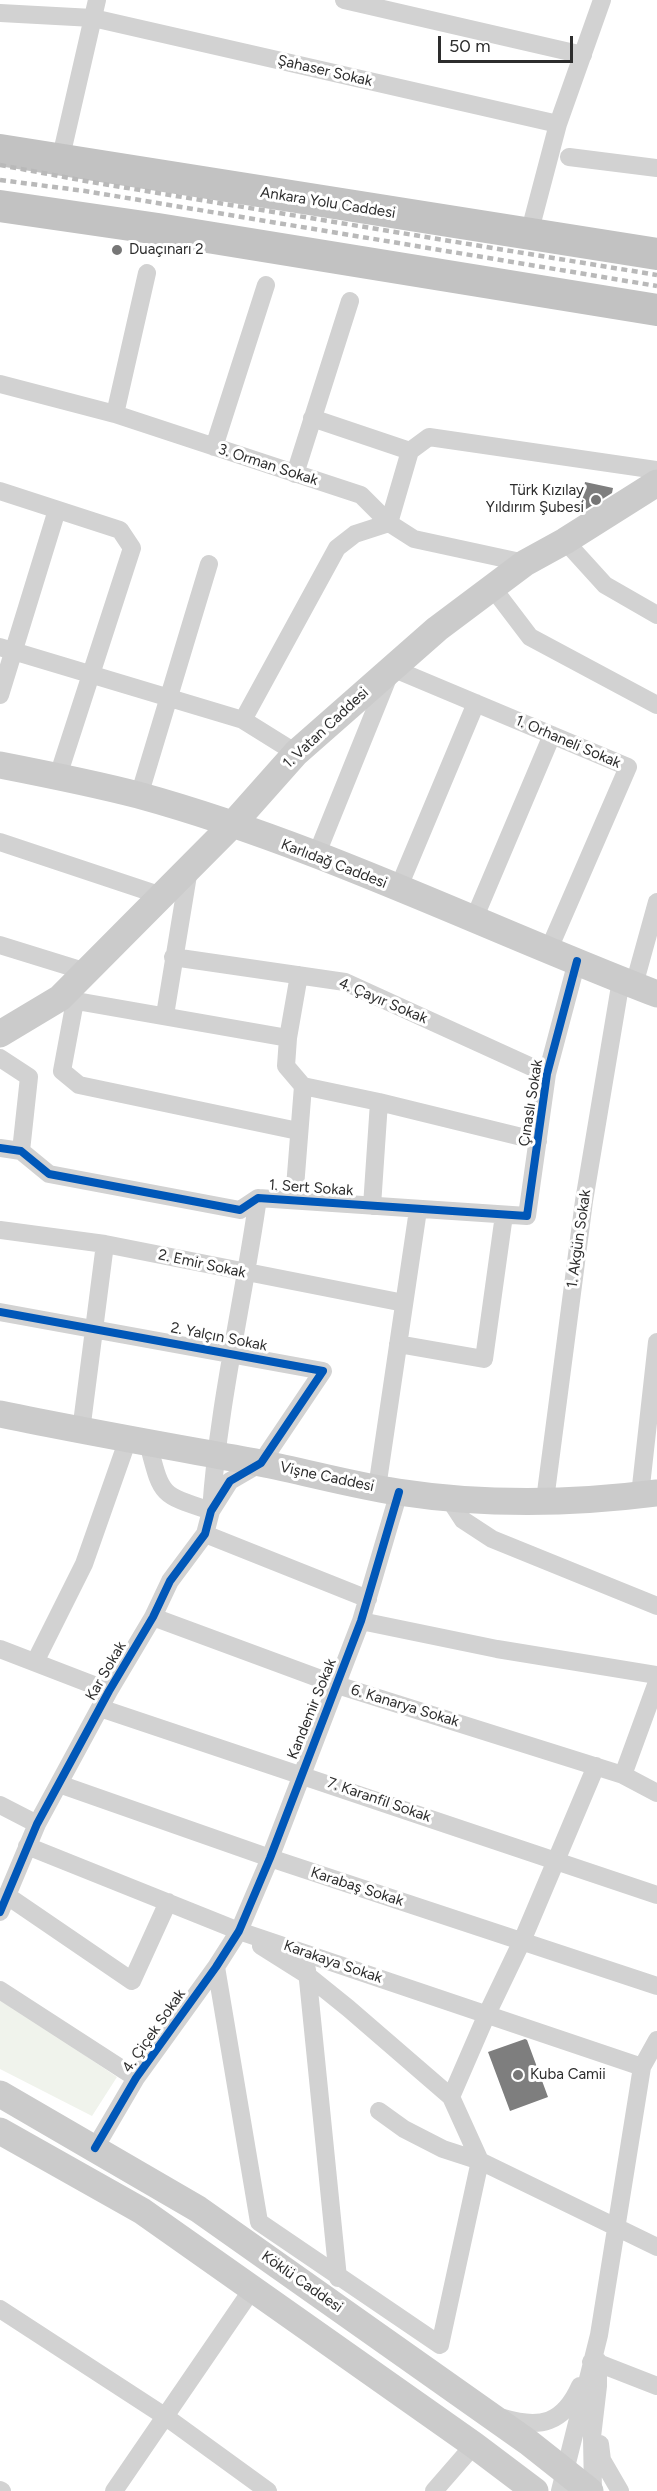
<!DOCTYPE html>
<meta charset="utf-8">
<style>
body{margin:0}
#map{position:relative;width:657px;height:2491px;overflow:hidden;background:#fff;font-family:Figtree,sans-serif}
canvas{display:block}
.scale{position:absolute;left:438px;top:36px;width:135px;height:27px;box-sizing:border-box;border:3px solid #2d2d2d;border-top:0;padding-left:8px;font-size:18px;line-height:21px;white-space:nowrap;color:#2d2d2d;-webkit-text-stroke:4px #fff;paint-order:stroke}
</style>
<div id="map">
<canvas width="657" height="2491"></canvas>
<div class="scale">50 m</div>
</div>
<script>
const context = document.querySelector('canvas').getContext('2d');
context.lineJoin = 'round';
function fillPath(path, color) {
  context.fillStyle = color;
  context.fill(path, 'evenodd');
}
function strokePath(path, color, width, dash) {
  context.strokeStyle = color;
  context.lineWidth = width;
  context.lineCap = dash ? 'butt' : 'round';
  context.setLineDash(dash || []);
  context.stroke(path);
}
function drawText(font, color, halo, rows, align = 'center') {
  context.font = font + ' Figtree,sans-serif';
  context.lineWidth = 6;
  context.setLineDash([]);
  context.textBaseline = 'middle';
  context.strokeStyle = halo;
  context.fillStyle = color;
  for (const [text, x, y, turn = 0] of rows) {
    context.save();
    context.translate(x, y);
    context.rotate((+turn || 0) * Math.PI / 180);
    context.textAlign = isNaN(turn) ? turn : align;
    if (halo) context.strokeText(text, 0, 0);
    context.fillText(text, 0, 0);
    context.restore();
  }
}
const green = new Path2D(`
 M0 1998 117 2077 92 2116 0 2069Z`);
const building = new Path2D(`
 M585 482 613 488 612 493 580 513Z
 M525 2039 527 2040 548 2097 510 2111 488 2052Z`);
const minor = new Path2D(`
 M344 0 583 55
 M0 13 93 18 558 124
 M569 157 657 168
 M60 161 97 0
 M529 234 558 124 602 0
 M0 384 115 414 361 495 389 523 414 539 525 563
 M115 414 147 273
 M312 418 410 451 429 437 657 470
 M214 447 266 285
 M295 474 350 301
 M0 491 120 530 132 548 58 776
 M565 541 605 585 657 615
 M492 587 530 637 657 705
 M0 647 243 720 296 753
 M0 695 57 510
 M243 720 337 548 355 534 389 523 410 451
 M139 796 209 564
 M0 842 162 896
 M316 856 392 668 628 767 549 949
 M398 889 476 703
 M474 919 552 735
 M0 945 87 972
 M173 957 345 982 547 1074
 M634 985 657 902
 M65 999 288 1038
 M75 1001 62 1071 79 1085 298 1131
 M165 1015 189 869
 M0 1058 29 1077 21 1151
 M303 1086 379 1102 538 1141
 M0 1148 21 1151 49 1174 240 1210 258 1198 527 1216 547 1074 577 961
 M294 1200 303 1086 286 1066 288 1038 299 975
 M372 1206 379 1102
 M0 1230 105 1244 404 1303
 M0 1312 323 1371 261 1463 230 1481 211 1511 205 1534 170 1581 153 1617 109 1691 37 1824 0 1912
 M398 1344 484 1359 504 1215
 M81 1431 105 1244
 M148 1443C162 1496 159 1494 211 1511 218 1406 243 1303 258 1198
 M377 1488 418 1210
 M640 1495 657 1342
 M448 1497 463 1520 492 1539 657 1606
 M545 1500 584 1201 621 980
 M205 1534 368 1599
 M153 1617 337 1685 623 1775 657 1793
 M361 1621 497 1649 657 1675
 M0 1649 109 1691
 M35 1662 84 1564 128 1439
 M100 1708 657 1895
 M623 1775 657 1682
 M59 1784 270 1858 657 1986
 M0 1805 37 1824
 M27 1846 239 1931 642 2067
 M6 1895 132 1981 168 1902
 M261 1946 307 1975 348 2008 451 2097 480 2161
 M216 1967 259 2222 440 2345 480 2161
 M307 1970 338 2278
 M0 1990 136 2078
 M451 2097 487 2014 522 1941 596 1766
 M379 2111 404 2129 443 2149 480 2161 657 2247
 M95 2148 136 2078 216 1967 239 1931 270 1858 361 1621 399 1492
 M0 2309 166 2417 268 2491
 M591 2362 598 2363 657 2386
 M503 2418C540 2429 563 2424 580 2386
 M600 2444 602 2460 620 2491
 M0 2490 2 2491
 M114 2491 253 2288
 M434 2491 474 2445
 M560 2491 599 2335 642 2067 657 2040
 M593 2491 592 2437 598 2386V2361`);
const secondary = new Path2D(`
 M0 765C46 774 92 783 138 795 317 844 485 928 657 994
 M0 1034 60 998 232 825 296 753 437 629 525 563 565 541 657 483
 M0 1414C86 1432 173 1447 260 1463 306 1472 352 1485 398 1492 483 1505 572 1504 657 1493
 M0 2094 198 2209 528 2442 590 2491
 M0 2131 142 2211 474 2445 535 2491`);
const trunk = new Path2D(`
 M0 150 657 254
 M0 206 158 229 657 310`);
const rail = new Path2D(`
 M0 165 91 182 657 275
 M0 180 85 191 657 286`);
const cycleway = new Path2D(`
 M0 1148 21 1151 49 1174 240 1210 258 1198 527 1216 547 1074 577 961
 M0 1312 323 1371 261 1463 230 1481 211 1511 205 1534 170 1581 153 1617 109 1691 37 1824 0 1912
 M95 2148 136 2078 216 1967 239 1931 270 1858 361 1621 399 1492`);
const markers = [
 [117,250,6,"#767676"],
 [596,500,6,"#767676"],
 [518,2075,6,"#767676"]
];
const streetNames = [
 ["Şahaser Sokak",325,71,13],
 ["Ankara Yolu Caddesi",328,203,9],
 ["3. Orman Sokak",268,465,18],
 ["1. Vatan Caddesi",326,728,-43],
 ["1. Orhaneli Sokak",568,742,23],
 ["Karlıdağ Caddesi",334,864,21],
 ["4. Çayır Sokak",383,1001,23],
 ["Çınaslı Sokak",531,1103,-81],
 ["1. Sert Sokak",311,1188,4],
 ["1. Akgün Sokak",579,1239,-82],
 ["2. Emir Sokak",202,1264,12],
 ["2. Yalçın Sokak",219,1337,11],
 ["Vişne Caddesi",327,1477,12],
 ["Kar Sokak",106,1671,-60],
 ["6. Kanarya Sokak",405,1706,17],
 ["Kandemir Sokak",312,1709,-68],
 ["7. Karanfil Sokak",379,1800,19],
 ["Karabaş Sokak",357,1887,18],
 ["Karakaya Sokak",333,1962,19],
 ["4. Çiçek Sokak",154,2031,-55],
 ["Köklü Caddesi",302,2282,35]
];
const poiNames = [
 ["Duaçınarı 2",129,250],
 ["Türk Kızılay",584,491,"right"],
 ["Yıldırım Şubesi",584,508,"right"],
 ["Kuba Camii",530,2075]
];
fillPath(green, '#f0f3ec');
fillPath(building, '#7e7e7e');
strokePath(minor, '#d2d2d2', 18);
strokePath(secondary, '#cbcbcb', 27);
strokePath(trunk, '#c2c2c2', 32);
strokePath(rail, '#b9b9b9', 4.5, [6, 4.5]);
strokePath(cycleway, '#0057b8', 8);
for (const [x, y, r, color] of markers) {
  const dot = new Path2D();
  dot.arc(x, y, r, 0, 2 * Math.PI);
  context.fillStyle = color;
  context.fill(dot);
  strokePath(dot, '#fff', 2);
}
drawText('15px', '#2d2d2d', '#fff', streetNames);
drawText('15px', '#2d2d2d', '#fff', poiNames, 'left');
</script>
